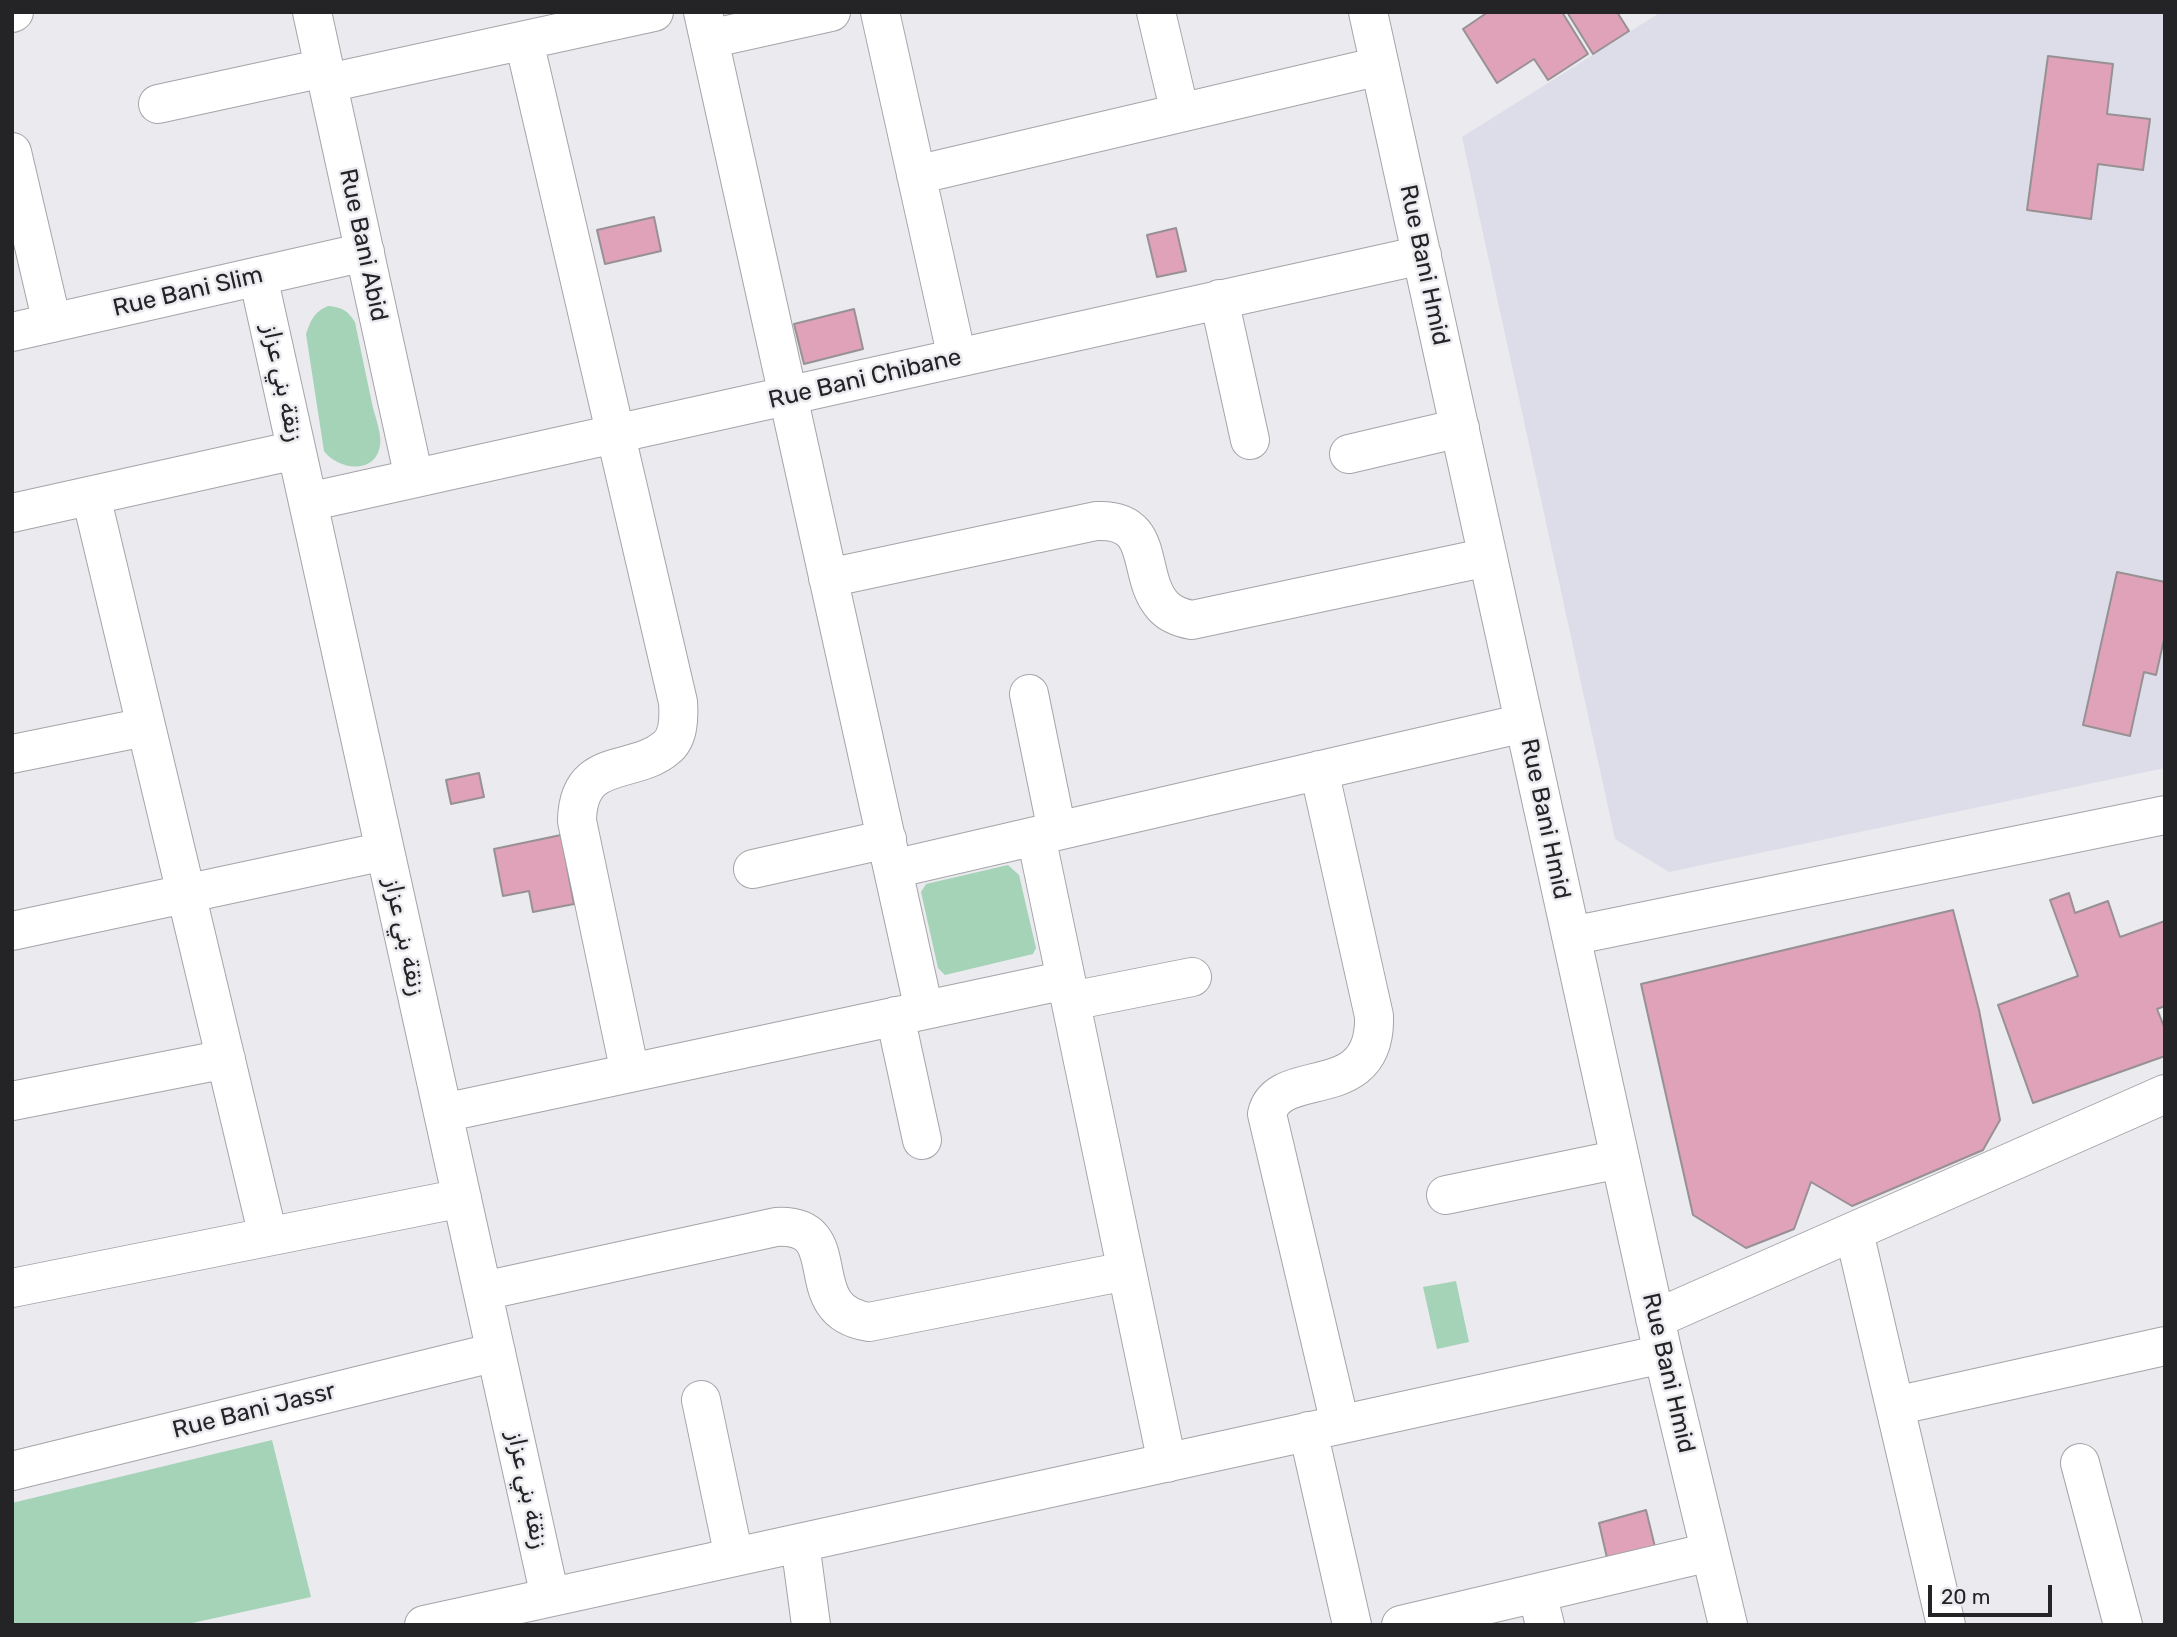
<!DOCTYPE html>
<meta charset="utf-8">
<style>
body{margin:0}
#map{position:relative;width:2177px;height:1637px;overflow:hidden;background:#ebeaef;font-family:Rubik,sans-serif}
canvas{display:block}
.frame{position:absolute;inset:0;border:14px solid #242426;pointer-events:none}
.scale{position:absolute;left:1928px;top:1585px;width:124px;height:32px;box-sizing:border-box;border:4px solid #242426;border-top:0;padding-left:9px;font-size:21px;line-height:24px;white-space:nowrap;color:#242426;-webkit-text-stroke:5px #ebeaef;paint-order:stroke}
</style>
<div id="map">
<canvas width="2177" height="1637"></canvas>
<div class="frame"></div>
<div class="scale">20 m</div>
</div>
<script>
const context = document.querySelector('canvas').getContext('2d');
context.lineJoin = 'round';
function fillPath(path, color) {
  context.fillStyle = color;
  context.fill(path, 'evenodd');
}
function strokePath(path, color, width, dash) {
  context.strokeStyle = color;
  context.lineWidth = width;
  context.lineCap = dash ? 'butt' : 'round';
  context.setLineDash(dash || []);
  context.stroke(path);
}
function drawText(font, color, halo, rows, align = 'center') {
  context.font = font + ' Rubik,"Noto Sans Arabic",sans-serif';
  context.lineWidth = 5;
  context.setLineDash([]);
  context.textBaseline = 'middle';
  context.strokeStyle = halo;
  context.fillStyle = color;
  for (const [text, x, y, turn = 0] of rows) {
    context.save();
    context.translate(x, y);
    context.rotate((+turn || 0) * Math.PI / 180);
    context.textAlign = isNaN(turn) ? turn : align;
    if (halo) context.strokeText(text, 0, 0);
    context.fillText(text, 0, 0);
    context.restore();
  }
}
const built = new Path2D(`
 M1661 12H2165V768L1669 872 1615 839 1462 137Z`);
const green = new Path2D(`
 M328 306C342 307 348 311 355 322 361 351 367 380 373 408 376 419 382 435 380 446 375 475 338 470 324 451L306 334C311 320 314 312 328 306Z
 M1008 865 1019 875 1036 948 1033 954 945 975 938 968 921 892 926 884Z
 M1456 1281 1469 1342 1437 1349 1423 1287Z
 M272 1440 311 1597 183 1625H12V1503Z`);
const building = new Path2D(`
 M1488 12H1562L1588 54 1548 80 1534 59 1497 83 1463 29Z
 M1567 12H1617L1629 31 1593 54Z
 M2048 56 2113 64 2107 114 2150 119 2143 170 2098 164 2091 219 2027 210Z
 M654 217 661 251 605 264 597 230Z
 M1176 228 1186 271 1157 277 1147 235Z
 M854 309 863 349 804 364 794 324Z
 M2117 572 2165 582V635L2156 675 2144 672 2130 736 2083 725Z
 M479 773 484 797 451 804 446 780Z
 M561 835 574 904 533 912 529 891 503 896 494 849Z
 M2069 893 2075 913 2108 901 2120 937 2165 921V1006L2157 1009 2165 1029V1056L2033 1103 1998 1005 2078 976 2050 900Z
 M1953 910 1979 1010 2000 1120 1983 1150 1852 1206 1811 1182 1794 1229 1746 1248 1693 1215 1641 984Z
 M1646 1510 1655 1547 1607 1558 1599 1523Z`);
const minor = new Path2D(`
 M312 12 414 478
 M703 12 924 1010
 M880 12 957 358
 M1156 12 1180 113
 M1368 12 1663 1354 1728 1625
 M12 13 14 12
 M709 39 831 12
 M524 41 678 702C679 717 679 738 666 748 633 776 578 755 577 821L630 1073
 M328 83 654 12
 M158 104 324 68
 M12 152 52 323
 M916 175 1380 66
 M258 276 550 1597
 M1219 299 1250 440
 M12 332 365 252
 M1349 454 1460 428
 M91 496 268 1236
 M308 502 1422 255
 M12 513 296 450
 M828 578 1096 521C1158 518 1135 575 1163 606 1171 615 1181 618 1192 620L1488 557
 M1029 694 1057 831
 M12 754 145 727
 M1319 770 1374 1016C1377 1106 1278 1064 1267 1114L1340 1424
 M1036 836 1167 1463
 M753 869 887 839
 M893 869 1524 723
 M12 931 385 851
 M1571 936 2165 815
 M1071 1001 1192 977
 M895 1016 922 1140
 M12 1101 226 1059
 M443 1113 1066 980
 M1446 1195 1620 1159
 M1854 1232 1946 1625
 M12 1288 462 1198
 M483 1291 776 1227C852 1223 794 1311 869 1322L1126 1271
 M1655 1319 2165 1094
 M701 1400 734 1557
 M1895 1406 2165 1346
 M1308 1431 1352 1625
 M2080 1463 2123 1625
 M12 1471 496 1352
 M800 1543 811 1625
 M1537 1593 1545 1625
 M424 1625 1663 1354
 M1401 1625 1710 1552`);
const streetNames = [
 ["Rue Bani Abid",363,245,78],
 ["Rue Bani Hmid",1424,265,78],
 ["Rue Bani Slim",188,292,-13],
 ["Rue Bani Chibane",865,379,-13],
 ["زنقة بني عزاز",282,383,78],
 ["Rue Bani Hmid",1545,819,78],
 ["زنقة بني عزاز",404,937,78],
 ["Rue Bani Hmid",1668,1373,77],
 ["Rue Bani Jassr",254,1411,-14],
 ["زنقة بني عزاز",527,1490,78]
];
fillPath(built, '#dddde9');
fillPath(green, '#a5d3b7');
fillPath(building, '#dfa2b8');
strokePath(building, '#979193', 2);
strokePath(minor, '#a5a4a9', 40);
strokePath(minor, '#fff', 38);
drawText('24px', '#242426', '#ebeaef', streetNames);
</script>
